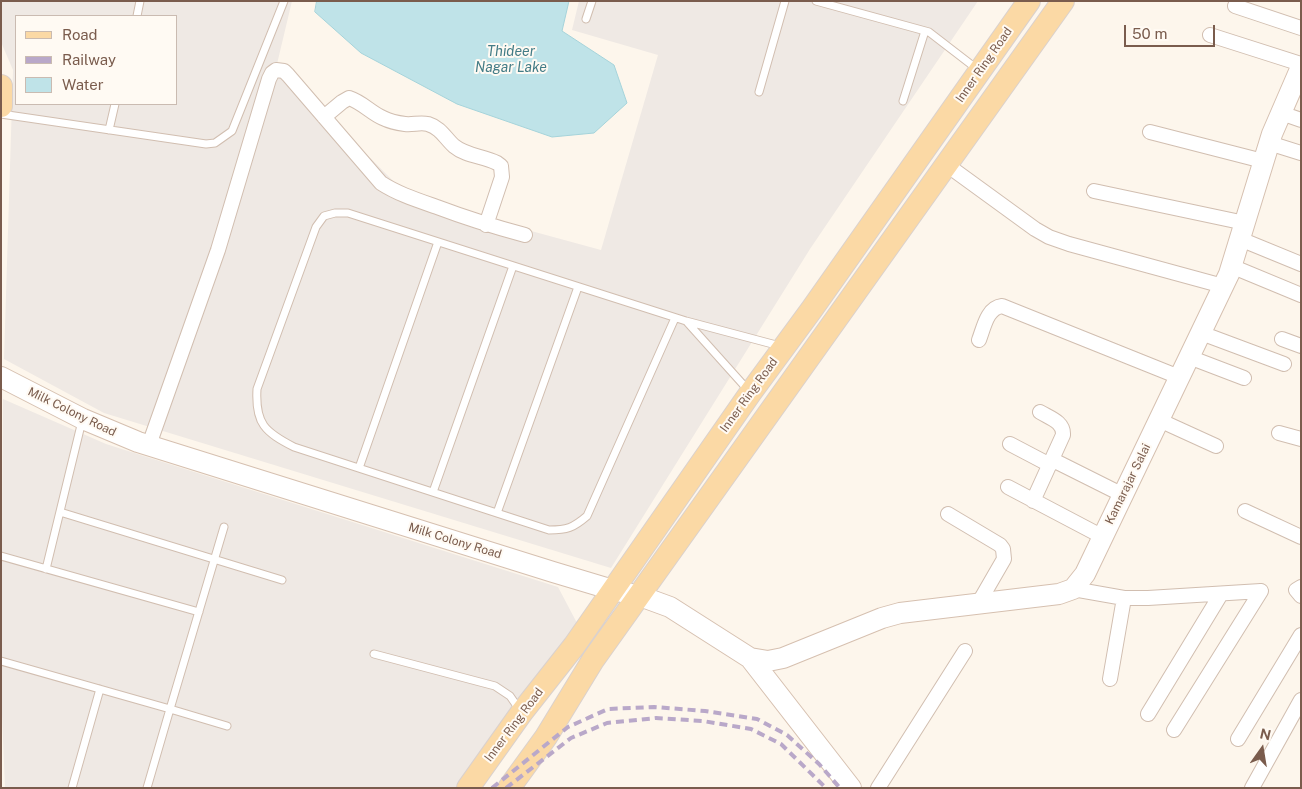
<!DOCTYPE html>
<style>
body{margin:0}
#map{position:relative;width:1302px;height:789px;overflow:hidden;background:#fdf6ec;font-family:"Public Sans",sans-serif}
canvas{display:block}
.frame{position:absolute;inset:0;border:2px solid #7a5c4d;pointer-events:none}
.legend{position:absolute;left:15px;top:15px;width:162px;height:90px;box-sizing:border-box;background:#fffaf3;border:1px solid #cabbb1;margin:0;padding:6px 9px;list-style:none;font-size:15px;color:#7a5c4d}
.legend li{display:flex;align-items:center;gap:10px;height:25px}
.legend b{width:25px;border:1px solid #cabbb1}
.north{position:absolute;left:1237px;top:724px;width:50px;height:50px;-webkit-text-stroke:4px #fffaf3;paint-order:stroke;rotate:13deg;font-size:14px;font-weight:700;line-height:20px;text-align:center;color:#7a5c4d}
.north::after{content:'';display:block;margin:auto;width:18px;height:22px;background:#7a5c4d;clip-path:polygon(50% 0,100% 100%,50% 72%,0 100%)}
.scale{position:absolute;left:1124px;top:25px;width:91px;height:22px;box-sizing:border-box;border:2px solid #7a5c4d;border-top:0;padding-left:6px;font-size:15px;line-height:18px;white-space:nowrap;color:#7a5c4d;-webkit-text-stroke:4px #fffaf3;paint-order:stroke}
</style>
<div id="map">
<canvas width="1302" height="789"></canvas>
<div class="frame"></div>
<ul class="legend">
<li><b style="height:6px;background:#fbd9a5"></b>Road</li>
<li><b style="height:6px;background:#b9a8c9"></b>Railway</li>
<li><b style="height:14px;background:#bfe3e8"></b>Water</li>
</ul>
<div class="north">N</div>
<div class="scale">50 m</div>
</div>
<script>
const context = document.querySelector('canvas').getContext('2d');
context.lineJoin = 'round';
function fillPath(path, color) {
  context.fillStyle = color;
  context.fill(path, 'evenodd');
}
function strokePath(path, color, width, dash) {
  context.strokeStyle = color;
  context.lineWidth = width;
  context.lineCap = dash ? 'butt' : 'round';
  context.setLineDash(dash || []);
  context.stroke(path);
}
function drawText(font, color, halo, rows, align = 'center') {
  context.font = font + ' "Public Sans",sans-serif';
  context.lineWidth = 4;
  context.setLineDash([]);
  context.textBaseline = 'middle';
  context.strokeStyle = halo;
  context.fillStyle = color;
  for (const [text, x, y, turn = 0] of rows) {
    context.save();
    context.translate(x, y);
    context.rotate((+turn || 0) * Math.PI / 180);
    context.textAlign = isNaN(turn) ? turn : align;
    if (halo) context.strokeText(text, 0, 0);
    context.fillText(text, 0, 0);
    context.restore();
  }
}
const industrial = new Path2D(`
 M1 1H292L277 64 410 198 601 250 658 55 572 30 579 1H978L810 249 611 568 104 413 4 359 13 70 1 42ZM16 16H176V104H16Z
 M3 399 106 444 558 587 577 623 458 788H5L1 689Z`);
const water = new Path2D(`
 M317 1H569L562 31 614 65 627 103 594 133 552 137 457 104 361 53 315 12Z`);
const lane = new Path2D(`
 M816 1 929 32 977 69
 M137 16 140 1
 M586 19 592 1
 M759 92 785 1
 M903 101 925 31
 M1 114 206 144 215 143 232 131 284 1
 M109 130 115 104
 M675 318 587 516C573 528 567 530 549 530L294 447C265 432 255 424 257 389L316 227 324 216 335 213H348L686 321 780 346
 M687 322 748 390
 M359 468 438 242
 M433 492 513 266
 M60 512 282 580
 M497 513 578 287
 M1 556 199 612
 M46 569 82 421
 M374 654 495 686 510 696 519 709
 M1 661 170 709 224 527
 M72 788 100 689
 M147 788 170 709 227 726`);
const street = new Path2D(`
 M1235 6 1301 28
 M1210 35 1301 64
 M1281 113 1301 120
 M324 117 342 102 349 98C362 102 371 113 383 118 389 121 397 123 405 124 413 125 420 122 428 124 441 128 445 138 454 146 466 156 483 156 497 163L501 166 502 177 486 225
 M1150 132 1263 161
 M1269 143 1301 153
 M947 165 1035 229 1049 237 1069 244 1223 286
 M1094 191 1245 223
 M1240 239 1301 264
 M1231 266 1301 295
 M1201 333 1284 364
 M1282 339 1301 346
 M979 340C984 327 987 308 1002 306L1179 377
 M1189 357 1244 378
 M1159 420 1216 446
 M1279 433 1301 439
 M1010 444 1050 465
 M149 445 218 250 269 79 272 73 276 70 284 71 288 75 381 183C398 194 417 200 437 207 466 218 495 227 525 235
 M1053 460 1123 495
 M1008 487 1103 537
 M1033 501 1063 435C1064 422 1050 418 1040 412
 M1245 511 1301 537
 M948 514 1000 545 1003 549 1004 559 978 604
 M1301 587 1296 590 1301 596
 M1073 589 1124 598H1148L1261 591
 M1110 679 1124 598
 M1148 714 1221 594
 M1174 730 1261 591
 M1238 739 1301 635
 M878 788 965 651
 M1252 788 1301 700`);
const secondary = new Path2D(`
 M1 377 83 419 138 442 553 572 613 590 640 596 670 607 750 658 851 788
 M750 658 768 661 783 658 882 618 900 613 1059 594 1073 589 1085 574 1229 274 1272 134 1301 67`);
const primary = new Path2D(`
 M1 86V106
 M468 788 522 712 574 646 751 392 812 309 1029 1
 M509 788 546 737 593 660 1063 1`);
const rail = new Path2D(`
 M492 788 568 727 608 709 654 707 705 711 757 719 787 735 819 764 840 788
 M506 788 571 738 607 723 656 718 703 721 751 729 781 744 826 788`);
const streetNames = [
 ["Inner Ring Road",984,65,-55],
 ["Inner Ring Road",749,395,-54],
 ["Milk Colony Road",72,412,26],
 ["Kamarajar Salai",1128,484,-64],
 ["Milk Colony Road",455,541,17],
 ["Inner Ring Road",514,725,-53]
];
const waterNames = [
 ["Thideer",511,52],
 ["Nagar Lake",511,68]
];
fillPath(industrial, '#efe9e4');
fillPath(water, '#bfe3e8');
strokePath(water, '#a5d3da', 1);
strokePath(lane, '#d1beb0', 9);
strokePath(street, '#d1beb0', 16);
strokePath(secondary, '#d6c0b0', 22);
strokePath(primary, '#dad1cd', 24);
strokePath(lane, '#fff', 7);
strokePath(street, '#fff', 14);
strokePath(secondary, '#fff', 20);
strokePath(primary, '#fbd9a5', 22);
strokePath(rail, '#b9a8c9', 4, [8, 5]);
drawText('12px', '#7a5c4d', '#fffaf3', streetNames);
drawText('italic 14px', '#437c86', '#fffaf3', waterNames);
</script>
